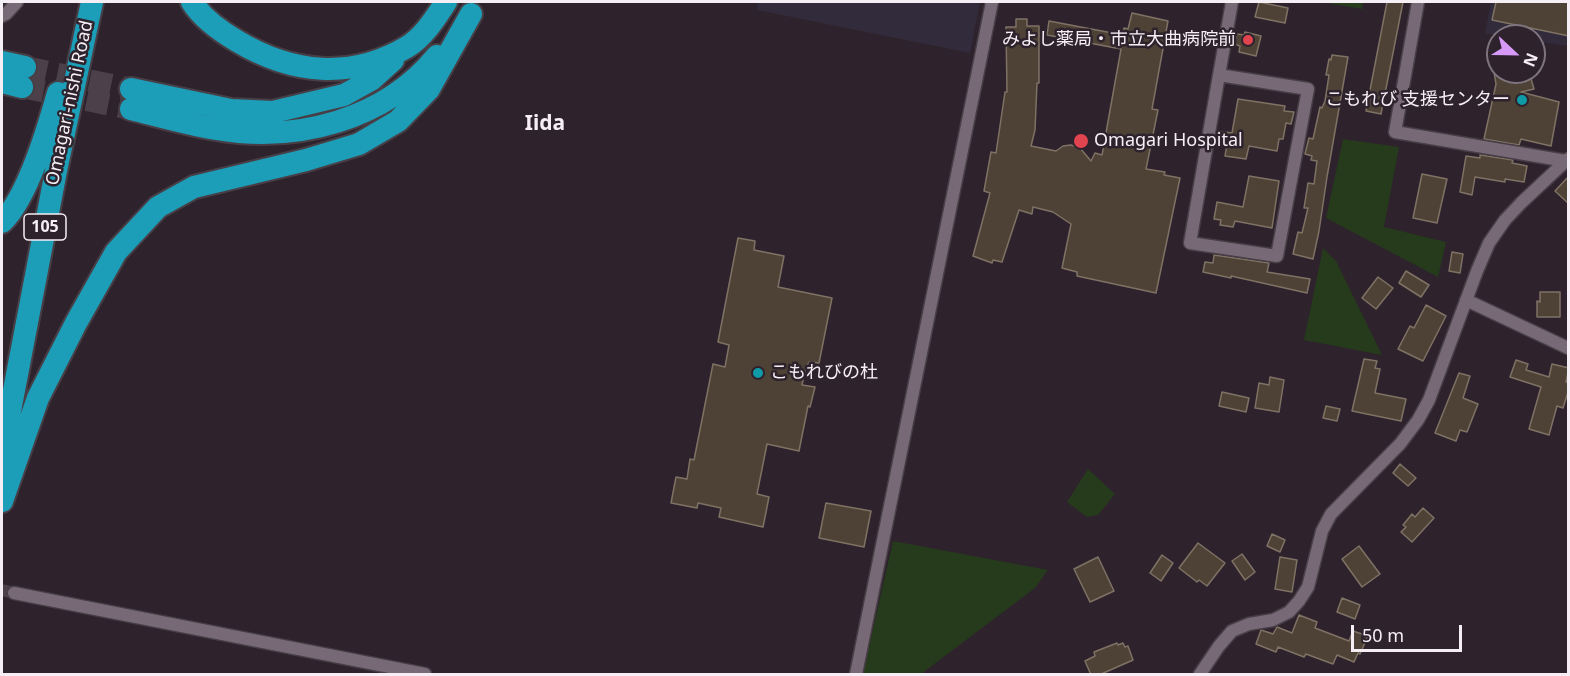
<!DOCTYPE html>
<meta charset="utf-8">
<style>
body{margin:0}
#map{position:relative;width:1570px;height:676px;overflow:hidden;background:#2e232d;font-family:"Noto Sans",sans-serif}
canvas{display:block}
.frame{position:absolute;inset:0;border:3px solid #f6eef5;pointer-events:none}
.north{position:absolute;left:1486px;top:24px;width:60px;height:60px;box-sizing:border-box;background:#2e232d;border:2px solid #7e747d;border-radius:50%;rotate:112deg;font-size:16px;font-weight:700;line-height:24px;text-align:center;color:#f6eef5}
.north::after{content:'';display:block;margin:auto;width:21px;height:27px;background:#d89af8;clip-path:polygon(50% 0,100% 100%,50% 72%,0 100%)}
.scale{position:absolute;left:1351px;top:625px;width:111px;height:27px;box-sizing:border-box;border:3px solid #f6eef5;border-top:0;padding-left:8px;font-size:18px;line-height:21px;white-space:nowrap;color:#f6eef5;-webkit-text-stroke:4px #2e232d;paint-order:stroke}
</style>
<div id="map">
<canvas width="1570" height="676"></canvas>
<div class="frame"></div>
<div class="north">N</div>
<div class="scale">50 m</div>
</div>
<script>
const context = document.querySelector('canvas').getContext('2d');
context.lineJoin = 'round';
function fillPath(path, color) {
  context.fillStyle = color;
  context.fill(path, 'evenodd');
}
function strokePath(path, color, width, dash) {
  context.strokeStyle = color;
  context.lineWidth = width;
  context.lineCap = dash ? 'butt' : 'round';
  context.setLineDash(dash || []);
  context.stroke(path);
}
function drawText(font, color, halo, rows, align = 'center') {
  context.font = font + ' "Noto Sans","Noto Sans JP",sans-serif';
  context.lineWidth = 5;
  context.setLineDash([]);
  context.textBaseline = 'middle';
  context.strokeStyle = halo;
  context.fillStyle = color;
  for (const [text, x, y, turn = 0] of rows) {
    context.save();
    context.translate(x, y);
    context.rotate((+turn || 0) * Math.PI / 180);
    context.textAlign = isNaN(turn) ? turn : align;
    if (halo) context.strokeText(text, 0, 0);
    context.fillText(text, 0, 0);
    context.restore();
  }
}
const commercial = new Path2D(`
 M758 2H980L970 53 757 10Z
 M1491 2H1568V46L1534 41V36L1485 34Z`);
const green = new Path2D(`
 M1322 2H1363L1362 9Z
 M1343 139 1399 147 1384 227 1446 242 1438 277 1326 218Z
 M1323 248 1336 261 1382 355 1304 340Z
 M1088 469 1115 494 1098 515 1087 517 1067 502Z
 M893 541 1048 570 1035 588 921 674H863Z`);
const building = new Path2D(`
 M1259 2 1288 8 1285 23 1255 17Z
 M1387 2H1403L1381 114 1366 111Z
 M1496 2H1569V36L1492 20Z
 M1132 13 1168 21 1152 109 1158 110 1146 169 1165 172 1164 175 1180 178 1156 293 1077 276V272L1062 268 1071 224 1053 212 1033 207 1032 214 1019 210 1002 262 993 260 992 263 973 256 990 193 984 191 991 152 996 153 1005 92H1007L1006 27H1016V19H1027V26H1039V83H1037L1035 130 1031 146 1056 151 1063 146 1071 145 1080 148 1091 161 1095 153 1102 155 1121 49 1047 35 1049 21 1123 35 1124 28 1128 29Z
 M1245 32 1261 36 1256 56 1239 52 1240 46 1234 44 1237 34 1244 35Z
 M1332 55 1348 57 1327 177 1319 231 1313 259 1293 254 1298 232 1302 233 1308 208H1304L1308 183 1314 184 1317 161 1311 160 1312 156 1305 154 1309 138 1313 139 1320 107 1322 108 1325 101 1329 75H1326L1329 59 1331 60Z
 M1494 72H1529L1534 89 1521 92 1559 102 1551 146 1521 139 1519 145 1484 139 1496 84Z
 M1238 99 1285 106 1284 111 1294 112 1291 124 1286 123 1283 139H1279L1277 151 1249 146 1246 159 1225 156 1227 144 1216 143 1218 131 1232 133Z
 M1480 155 1513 160 1512 163 1527 166 1524 182 1505 179V182L1475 177 1472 195 1460 192 1466 156 1480 158Z
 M1422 174 1447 179 1437 223 1413 218Z
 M1249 176 1279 181 1272 228 1235 221 1233 227 1220 225 1221 220 1214 219 1217 202 1243 207Z
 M1569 176V204L1555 191Z
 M738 238 755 241 754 250 784 256 778 287 832 298 819 363 809 362 805 371 802 385 815 387 810 407 808 406 799 451 767 444 757 494 769 497 763 527 719 517 721 508 698 503 697 508 671 503 676 477 687 479 690 459 694 460 713 364 725 367 729 345 718 342Z
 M1452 252 1463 254 1460 273 1449 271Z
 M1214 255 1269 263 1267 272 1310 279 1307 293 1231 276V278L1203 272 1205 262 1213 263Z
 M1406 271 1429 285 1421 297 1399 283Z
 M1378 277 1393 288 1376 309 1362 298Z
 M1540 292H1560V317H1537V301L1540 302Z
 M1426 305 1446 316 1423 361 1398 349 1410 326 1414 328Z
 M1364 359 1377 361 1375 368 1380 369 1375 393 1406 399 1401 421 1352 411Z
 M1516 360 1528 364 1526 370 1549 377 1552 364 1569 368 1566 382 1569 383V389L1563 408 1557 406 1549 435 1529 429 1541 387 1510 377Z
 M1459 373 1470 376 1463 398 1478 404 1467 432 1460 430 1456 441 1435 433Z
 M1270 377 1284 380 1279 412 1255 408 1259 383 1269 385Z
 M1222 392 1249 398 1246 412 1219 406Z
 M1326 406 1340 409 1337 421 1323 418Z
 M1400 464 1416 478 1408 486 1393 473Z
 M826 503 871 511 864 547 819 538Z
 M1423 508 1434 518 1412 542 1401 532 1406 527 1403 525 1412 514 1415 517Z
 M1272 534 1285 540 1280 552 1267 546Z
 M1198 543 1225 563 1207 586 1199 580 1197 582 1179 568Z
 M1359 546 1380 574 1362 587 1342 559Z
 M1242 554 1255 572 1245 580 1232 561Z
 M1162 555 1173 563 1161 581 1150 573Z
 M1098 557 1114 591 1090 602 1074 569Z
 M1280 557 1297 560 1292 592 1275 589Z
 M1342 598 1360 605 1355 619 1337 612Z
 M1299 615 1317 622 1315 628 1349 641 1353 631 1368 636 1360 654 1358 653 1354 662 1337 655 1333 664 1306 654 1304 657 1278 647 1276 652 1256 644 1261 630 1273 634 1277 627 1292 633Z
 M1117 643 1118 645 1123 643 1125 647 1128 646 1133 660 1099 675H1091L1085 661 1095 656 1094 652Z`);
const minorTunnel = new Path2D(`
 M2 590 14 593`);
const motorwayTunnel = new Path2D(`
 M25 67 131 89
 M22 87 131 109`);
const minor = new Path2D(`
 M1418 2 1395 132 1566 161
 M2 16 6 14 17 2
 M1219 75 1190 243 1277 256 1308 89 1219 75 1232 2
 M1466 300 1568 348
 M14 593 425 674
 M856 674 992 2
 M1200 674 1219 646 1232 631 1249 624 1273 620 1289 612 1299 601 1308 587 1322 531 1331 514 1400 444 1418 420 1429 400 1477 271 1489 243 1505 220 1521 203 1568 159`);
const motorway = new Path2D(`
 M192 2C202 18 220 31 237 41 292 74 351 80 407 47 424 37 436 17 446 2
 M2 62 25 67
 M2 82 22 87
 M131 89 231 110 273 112 344 95 371 80 393 60
 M131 109C159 116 187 124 216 129 296 143 385 120 437 56
 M2 222C28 197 48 128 58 93
 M2 453 56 171 92 2
 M2 501 38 398 76 323 116 252 158 207 194 187 306 160 359 144 398 121 429 89 471 14`);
const markers = [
 [1248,40,6,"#e0444e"],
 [1522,100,6,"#0f9aa8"],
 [1081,141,8,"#e0444e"],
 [758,373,6,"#0f9aa8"]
];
const shields = [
 [45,227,42]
];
const shieldNames = [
 ["105",45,227]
];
const poiNames = [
 ["みよし薬局・市立大曲病院前",1236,40],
 ["こもれび 支援センター",1510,100],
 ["Omagari Hospital",1094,141,"left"],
 ["こもれびの杜",770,373,"left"]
];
const streetNames = [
 ["Omagari-nishi Road",70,103,-78]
];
const quarterNames = [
 ["Iida",545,124]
];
fillPath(commercial, '#312b3b');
fillPath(green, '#263a1c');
fillPath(building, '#4e4236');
strokePath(building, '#7f7265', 1.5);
strokePath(minorTunnel, '#4c414b', 12, [12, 6]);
strokePath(motorwayTunnel, '#4c414b', 22, [22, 11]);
strokePath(minor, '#473e46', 15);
strokePath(motorway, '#473e46', 26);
strokePath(minor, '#776975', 12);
strokePath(motorway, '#1c9eb8', 22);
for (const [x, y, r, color] of markers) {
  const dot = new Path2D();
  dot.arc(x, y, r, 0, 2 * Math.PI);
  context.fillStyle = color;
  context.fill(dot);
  strokePath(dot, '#2e232d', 2);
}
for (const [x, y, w] of shields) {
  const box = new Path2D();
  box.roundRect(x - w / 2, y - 13, w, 26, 4.5);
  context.fillStyle = '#2e232d';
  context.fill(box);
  strokePath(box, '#f6eef5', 1.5);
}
drawText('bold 16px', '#f6eef5', null, shieldNames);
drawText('18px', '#f6eef5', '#2e232d', poiNames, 'right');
drawText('18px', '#f6eef5', '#2e232d', streetNames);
drawText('bold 21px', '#f6eef5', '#2e232d', quarterNames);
</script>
